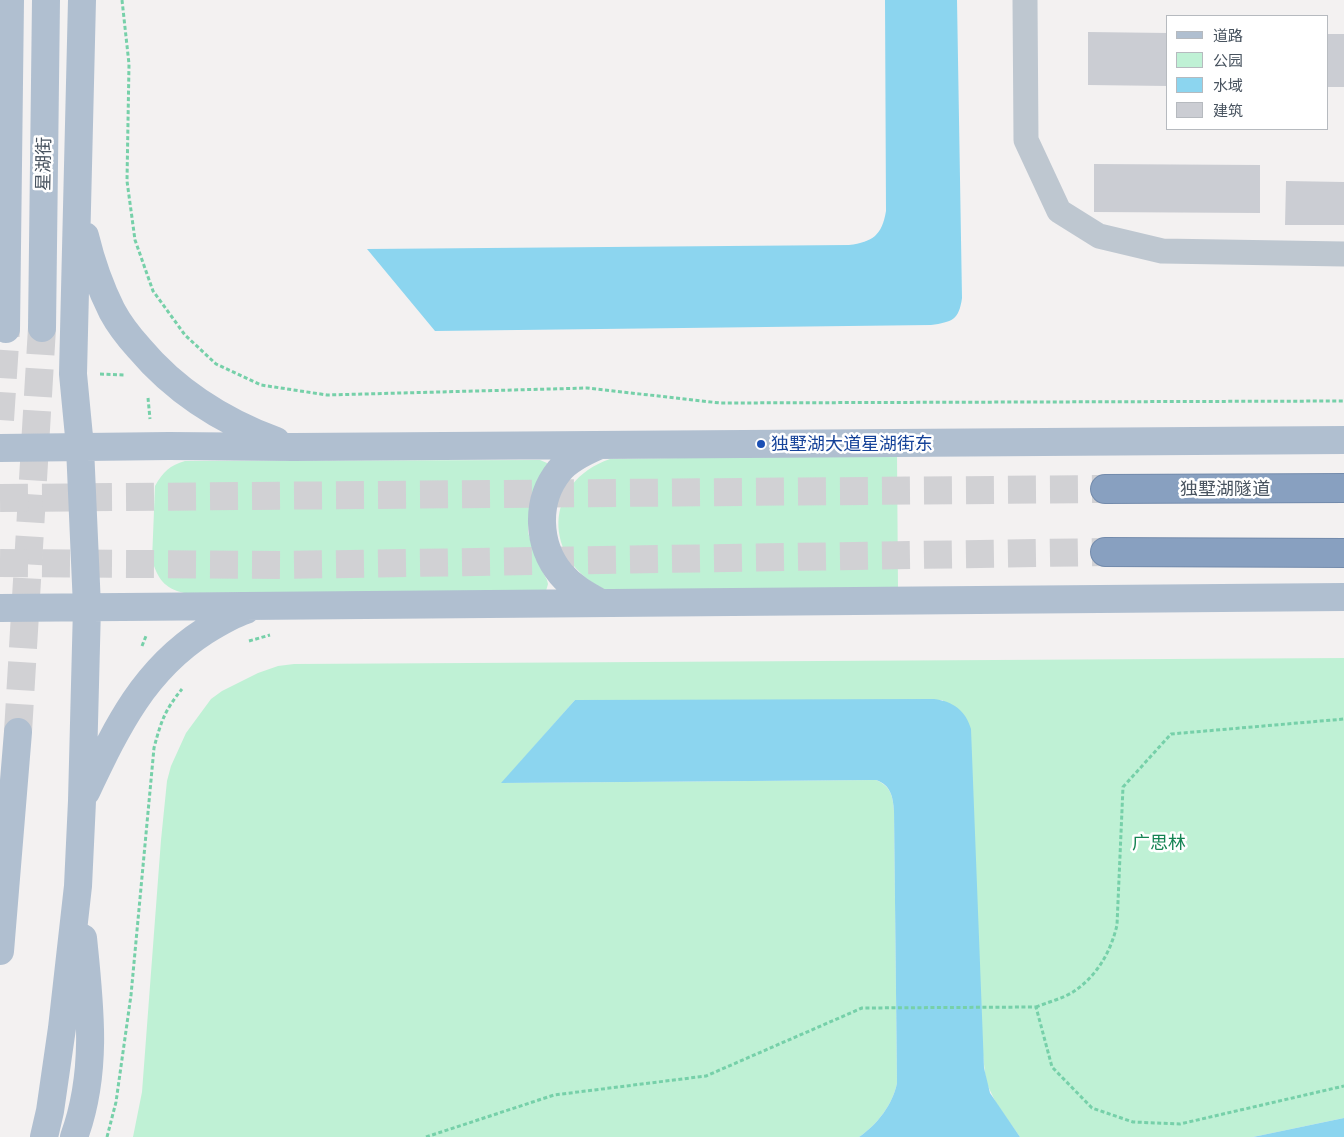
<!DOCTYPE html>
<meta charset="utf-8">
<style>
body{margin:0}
#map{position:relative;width:1344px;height:1137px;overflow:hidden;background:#f3f1f1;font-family:"Golos Text","Noto Sans SC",sans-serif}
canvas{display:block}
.legend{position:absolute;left:1166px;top:15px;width:162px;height:115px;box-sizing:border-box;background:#fff;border:1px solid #b6babf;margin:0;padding:6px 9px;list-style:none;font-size:15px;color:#48535f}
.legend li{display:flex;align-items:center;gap:10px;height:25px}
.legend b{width:25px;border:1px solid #b6babf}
</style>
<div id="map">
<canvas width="1344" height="1137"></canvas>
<ul class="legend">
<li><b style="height:6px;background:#b0bfd0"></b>道路</li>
<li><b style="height:14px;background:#bff1d5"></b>公园</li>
<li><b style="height:14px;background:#8cd5ef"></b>水域</li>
<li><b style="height:14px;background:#cbcdd3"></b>建筑</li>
</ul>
</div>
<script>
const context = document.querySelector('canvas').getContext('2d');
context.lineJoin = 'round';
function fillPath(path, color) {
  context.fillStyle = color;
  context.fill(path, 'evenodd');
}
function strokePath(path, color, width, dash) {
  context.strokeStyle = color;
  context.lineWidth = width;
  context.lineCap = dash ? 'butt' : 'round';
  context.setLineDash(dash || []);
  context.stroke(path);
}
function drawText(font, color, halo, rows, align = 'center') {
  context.font = font + ' "Golos Text","Noto Sans SC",sans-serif';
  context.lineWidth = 5;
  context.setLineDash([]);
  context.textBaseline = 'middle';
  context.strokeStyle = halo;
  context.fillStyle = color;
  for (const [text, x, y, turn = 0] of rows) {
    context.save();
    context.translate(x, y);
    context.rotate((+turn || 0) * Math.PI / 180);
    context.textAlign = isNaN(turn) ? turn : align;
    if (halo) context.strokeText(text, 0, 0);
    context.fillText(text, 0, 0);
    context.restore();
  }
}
const green = new Path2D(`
 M897 455 898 588 606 590C541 560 543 482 610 459Z
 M540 460 547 463V469L530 503 528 532 536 559 547 580 548 584 546 591 184 593C164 588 158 579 152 560L155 486C163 472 170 465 185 461Z
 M1344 658V1118L1253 1137H1020L996 1103 986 1082 943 700H575L502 783 876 780C891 786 893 797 894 811L897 1083C893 1104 877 1125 859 1137H133L142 1092 161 840 167 781 171 766 186 733 211 699 222 691 258 673 278 666 294 664Z`);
const water = new Path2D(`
 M885 0H957L962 298C959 320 952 322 931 325L435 331 367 249 849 245C873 242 882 235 886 211Z
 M934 699C953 701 966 711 971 729L984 1068 990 1093 1020 1137H859C877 1125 893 1104 897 1083L894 811C893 797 891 785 876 780L501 783 575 700Z
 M1344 1118V1137H1253Z`);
const building = new Path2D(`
 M1088 32 1168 33V86L1088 85Z
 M1328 34H1344V87H1328Z
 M1094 164 1260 165V213L1094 212Z
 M1286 181 1344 182V225H1285Z`);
const primaryTunnel = new Path2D(`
 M0 420 6 329
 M18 732 42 328`);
const highwayTunnel = new Path2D(`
 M0 498 1105 489
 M0 563 282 565 1105 552`);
const path = new Path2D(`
 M122 0 129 64 127 181 135 240 153 291 185 335 216 364 261 385 327 395 587 388 720 403 1344 401
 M100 374 126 375
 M148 398 150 419
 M249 641 270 635
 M142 646 146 636
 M1036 1007C1048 1002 1065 998 1076 990 1098 974 1111 951 1117 925L1123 787 1171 734 1344 719
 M107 1137 116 1102 131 995 154 748C161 721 165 710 182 689
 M426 1137 554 1095 706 1076 862 1008 1036 1007 1052 1067 1092 1108 1133 1122 1180 1124 1344 1086`);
const street = new Path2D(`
 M1025 0 1026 140 1059 211 1099 236 1162 251 1344 254`);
const primary = new Path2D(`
 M85 236C91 261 100 287 112 311 119 324 129 337 139 348 176 392 222 421 276 441
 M42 328 46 0
 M6 329 10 0
 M598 446C584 452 569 459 559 471 535 501 537 545 561 574 572 587 586 595 601 603
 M0 448 169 446 294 447 1344 440
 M0 608 1344 597
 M86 792C117 727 143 671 205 631 218 623 231 615 246 610
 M0 951 18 732
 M44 1137 50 1111 62 1028 78 886 82 801 87 607 80 447 73 374 82 0
 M74 1137C98 1072 90 1006 83 938`);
const highway = new Path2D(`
 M1105 489 1344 488
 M1105 552 1344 553`);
const markers = [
 [761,444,5,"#1a4fb4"]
];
const streetNames = [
 ["星湖街",44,164,-89],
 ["独墅湖隧道",1225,489]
];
const transitNames = [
 ["独墅湖大道星湖街东",771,444]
];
const parkNames = [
 ["广思林",1159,843]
];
fillPath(green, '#bff1d5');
fillPath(water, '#8cd5ef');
fillPath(building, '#cbcdd3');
strokePath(primaryTunnel, '#d1d1d4', 28, [28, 14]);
strokePath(highwayTunnel, '#d1d1d4', 28, [28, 14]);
strokePath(highway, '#738bac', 30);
strokePath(path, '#76d0a9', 3, [4, 2.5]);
strokePath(street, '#bec7d0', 25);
strokePath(primary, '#b0bfd0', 28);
strokePath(highway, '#88a0c0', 28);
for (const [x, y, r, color] of markers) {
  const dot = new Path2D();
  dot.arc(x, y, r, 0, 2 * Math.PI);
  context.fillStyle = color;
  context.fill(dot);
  strokePath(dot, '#fff', 2);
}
drawText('18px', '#48535f', '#fff', streetNames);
drawText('18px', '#164399', '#fff', transitNames, 'left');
drawText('18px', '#158453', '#fff', parkNames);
</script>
